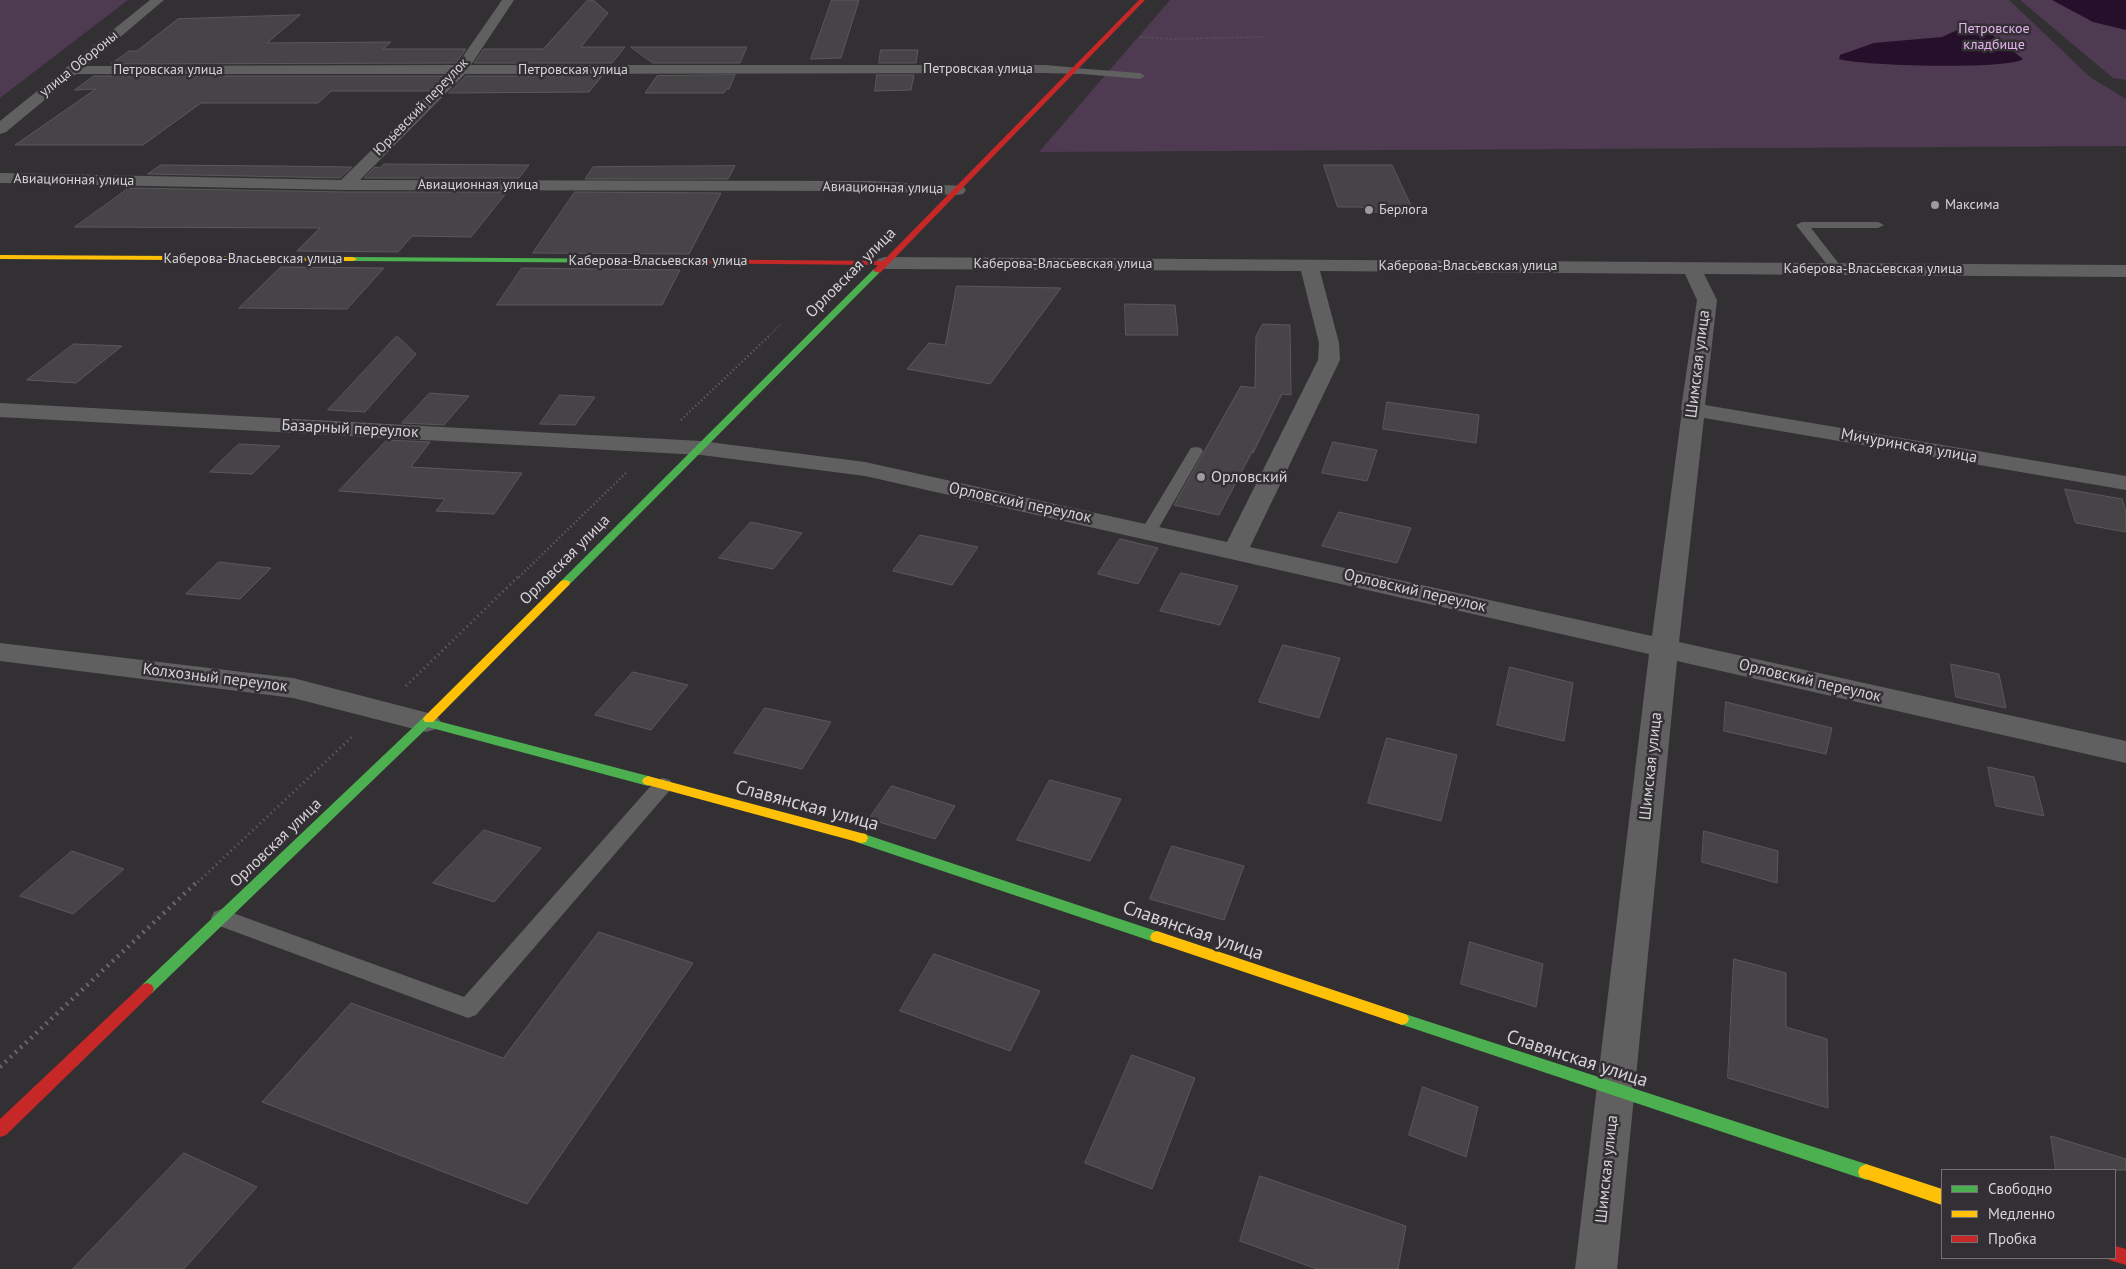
<!DOCTYPE html>
<meta charset="utf-8">
<style>
body{margin:0}
#map{position:relative;width:2126px;height:1269px;overflow:hidden;background:#323033;font-family:"PT Sans",sans-serif}
canvas{display:block}
.legend{position:absolute;left:1941px;top:1169px;width:175px;height:90px;box-sizing:border-box;background:#332f34;border:1px solid #747175;margin:0;padding:6px 9px;list-style:none;font-size:15px;color:#d5d3d6}
.legend li{display:flex;align-items:center;gap:10px;height:25px}
.legend b{width:25px;border:1px solid #747175}
</style>
<div id="map">
<canvas width="2126" height="1269"></canvas>
<ul class="legend">
<li><b style="height:6px;background:#4caf50"></b>Свободно</li>
<li><b style="height:6px;background:#ffc107"></b>Медленно</li>
<li><b style="height:6px;background:#c62828"></b>Пробка</li>
</ul>
</div>
<script>
const context = document.querySelector('canvas').getContext('2d');
context.lineJoin = 'round';
function fillPath(path, color) {
  context.fillStyle = color;
  context.fill(path, 'evenodd');
}
function strokePath(path, color, width, dash) {
  context.strokeStyle = color;
  context.lineWidth = width;
  context.lineCap = dash ? 'butt' : 'round';
  context.setLineDash(dash || []);
  context.stroke(path);
}
function drawText(font, color, halo, rows, align = 'center') {
  context.font = font + ' "PT Sans",sans-serif';
  context.lineWidth = 5;
  context.setLineDash([]);
  context.textBaseline = 'middle';
  context.strokeStyle = halo;
  context.fillStyle = color;
  for (const [text, x, y, turn = 0] of rows) {
    context.save();
    context.translate(x, y);
    context.rotate((+turn || 0) * Math.PI / 180);
    context.textAlign = isNaN(turn) ? turn : align;
    if (halo) context.strokeText(text, 0, 0);
    context.fillText(text, 0, 0);
    context.restore();
  }
}
const green = new Path2D(`
 M0 0H128L0 98Z
 M1170 0H2009L2090 77 2126 99V146L1039 152Z
 M2020 0H2126V80L2113 78Z`);
const water = new Path2D(`
 M2052 0H2126V30L2093 22Z
 M1964 27H1972L1990 33 2023 59C2007 70 1861 66 1839 59L1840 55 1874 43 1942 37Z`);
const building = new Path2D(`
 M588 0H593L608 13 581 47H625L612 63H474L484 49H543Z
 M832 0H859L841 58 811 59Z
 M300 15 267 43 391 42 383 49H466L456 63 111 64 129 51H137L178 19Z
 M631 47H747L740 63H653Z
 M881 50H918L916 63H879Z
 M735 75 729 89H726L724 93H645L657 76Z
 M877 75H914L911 90 875 91Z
 M94 76H444L429 91H331L318 103H201L143 145H15L96 89 75 90Z
 M466 76H602L589 92 449 93Z
 M384 164 529 165 519 178H364L375 167 380 168Z
 M161 165 276 166 352 167 340 178 148 174Z
 M1324 165H1392L1414 212H1373L1361 207H1338Z
 M735 166 728 179H585L593 167Z
 M129 188 345 192H507L471 237 412 236 398 252 297 251 320 228 75 227Z
 M575 192 721 193 689 254 533 253Z
 M281 267 384 268 347 309 239 308Z
 M522 268 680 270 662 305H497Z
 M957 286 1061 288 990 384 907 369 929 343 945 345Z
 M1125 304 1175 305 1178 335H1126Z
 M1263 324 1290 325 1291 395 1282 394 1253 453V450L1219 515 1174 505 1241 386 1255 388 1256 337Z
 M397 336 416 354 365 412 328 410Z
 M74 344 122 346 76 383 27 380Z
 M430 393 469 396 444 425 402 423Z
 M560 395 595 397 575 425 540 424Z
 M1387 402 1479 415 1476 443 1383 429Z
 M387 440 430 442 411 467 522 473 494 514 436 511 445 499 339 491Z
 M1333 442 1377 450 1367 481 1322 473Z
 M239 444 280 446 252 474 210 472Z
 M2065 489 2122 499 2126 512V532L2076 523Z
 M1339 512 1411 528 1397 563 1322 546Z
 M751 522 802 533 773 569 719 558Z
 M920 535 978 547 952 585 893 571Z
 M1120 539 1158 548 1138 584 1098 574Z
 M219 562 271 568 240 599 186 594Z
 M1181 573 1238 586 1220 625 1160 611Z
 M1283 645 1340 658 1319 718 1259 702Z
 M1951 664 1999 674 2006 708 1956 697Z
 M1510 667 1573 683 1564 741 1497 725Z
 M633 672 688 685 651 730 595 715Z
 M1726 702 1832 728 1826 754 1724 731Z
 M765 708 831 722 802 769 734 753Z
 M1387 738 1457 755 1441 821 1368 803Z
 M1988 767 2034 777 2044 816 1996 806Z
 M1050 780 1121 799 1090 861 1017 840Z
 M892 786 955 806 935 839 869 819Z
 M484 830 541 848 494 902 433 883Z
 M1704 831 1778 851 1777 883 1702 862Z
 M1172 846 1244 866 1224 920 1150 899Z
 M72 851 124 869 73 914 20 896Z
 M599 932 693 963 527 1204 262 1102 351 1003 503 1058Z
 M1470 942 1543 964 1536 1007 1461 984Z
 M934 954 1040 991 1010 1051 900 1011Z
 M1734 959 1786 973V1027L1827 1039 1828 1108 1728 1078Z
 M1132 1055 1195 1078 1152 1189 1085 1163Z
 M1423 1087 1478 1107 1466 1157 1409 1135Z
 M2051 1136 2126 1159V1170H2056Z
 M184 1153 257 1187 184 1269H73Z
 M1260 1176 1406 1226 1398 1269H1317L1240 1241Z`);
const pathFar3 = new Path2D(`
 M1140 37 1170 39 1264 37
 M768 337 781 324`);
const pathFar2 = new Path2D(`
 M681 420 769 336
 M519 577 628 471`);
const pathFar1 = new Path2D(`
 M406 686 520 575
 M198 882 354 735`);
const path = new Path2D(`
 M0 1067 199 880`);
const lane = new Path2D(`
 M1074 68 1140 73 1145 76 1140 79 1071 73 1069 71Z
 M1802 222H1878L1884 225 1878 228H1811L1843 269 1837 273 1833 272 1796 225Z
 M1196 447 1201 448 1203 451 1157 531 1155 534H1143L1141 531 1189 451 1191 448Z
 M663 778 670 780 673 785 670 790 476 1015 468 1018 214 924 211 918 214 912 222 909 464 997 656 780Z`);
const street = new Path2D(`
 M150 0H164L86 66 457 65 502 0H514L471 65H1045L1079 68 1081 71 1079 74 1045 73 465 74 360 180 870 181 963 186 966 190 963 194 957 195 870 191 345 190 0 183V173L341 180 449 74H76L6 132 0 134V121Z
 M885 257 2126 265V277L1704 274 1717 300 1705 405 2126 476V490L1704 418 1679 642 2126 741V763L1677 661 1617 1269H1575L1649 654 865 476 701 455 0 417V403L701 441 865 462 1227 542 1318 360 1319 343 1301 271 885 269 878 267 876 263 878 259ZM1320 271 1685 274 1697 300 1681 409 1682 411 1652 636 1250 547 1340 360 1339 343Z
 M0 643 293 678 436 715 441 722 436 729 426 732 293 698 0 661Z`);
const fast = new Path2D(`
 M350 257 662 259 666 261 662 263 353 261 349 259Z
 M874 269 881 271 569 585H561L560 583 561 581Z
 M429 715 433 716 434 720 648 776 652 778 654 781 652 784 648 786 428 727 152 993 147 995 142 993 140 989 142 985 425 716Z
 M861 833 1162 933 1164 937 1162 941 1157 943 856 842 854 838 856 834Z
 M1402 1013 1866 1164 1872 1167 1874 1172 1872 1177 1866 1180 1397 1023 1395 1019 1397 1015Z`);
const slow = new Path2D(`
 M0 255 353 257 357 259 353 261 0 259Z
 M565 580 569 581 570 583 569 585 433 722H425L423 719 425 716 561 581Z
 M648 776 861 833 866 834 868 838 866 842 861 843 644 784 642 781 644 778Z
 M1157 931 1402 1013 1407 1015 1409 1019 1407 1023 1402 1025 1152 941 1150 937 1152 933Z
 M1866 1164 1942 1189V1205L1860 1177 1858 1172 1860 1167Z`);
const jam = new Path2D(`
 M1139 0H1145L880 273 873 271 878 265 662 263 658 261 662 259 883 261Z
 M147 983 152 985 154 989 152 993 6 1135 0 1137V1119L142 985Z
 M2115 1246 2126 1249V1265L2109 1260 2108 1258H2115Z`);
const markers = [
 [1935,205,5,"#9c9a9d"],
 [1369,210,5,"#9c9a9d"],
 [1201,477,5,"#9c9a9d"]
];
const farParknames = [
 ["Петровское",1994,29],
 ["кладбище",1994,45]
];
const farStreetnames = [
 ["улица Обороны",79,64,-39],
 ["Петровская улица",978,69],
 ["Петровская улица",168,70],
 ["Петровская улица",573,70],
 ["Юрьевский переулок",421,107,-46],
 ["Авиационная улица",74,180,1],
 ["Авиационная улица",478,185],
 ["Авиационная улица",883,188,1],
 ["Каберова-Власьевская улица",253,259],
 ["Каберова-Власьевская улица",658,261],
 ["Каберова-Власьевская улица",1063,264],
 ["Каберова-Власьевская улица",1468,266],
 ["Каберова-Власьевская улица",1873,269]
];
const farPoinames = [
 ["Максима",1945,205],
 ["Берлога",1379,210]
];
const streetNames = [
 ["Орловская улица",851,273,-45],
 ["Шимская улица",1698,364,-83],
 ["Базарный переулок",350,429,3],
 ["Мичуринская улица",1909,446,10],
 ["Орловский переулок",1020,503,12],
 ["Орловская улица",565,560,-45],
 ["Орловский переулок",1415,591,13],
 ["Колхозный переулок",215,678,7],
 ["Орловский переулок",1810,681,13],
 ["Шимская улица",1651,766,-84],
 ["Орловская улица",276,843,-44],
 ["Шимская улица",1607,1169,-84]
];
const poiNames = [
 ["Орловский",1211,477]
];
const nearStreetnames = [
 ["Славянская улица",807,806,15],
 ["Славянская улица",1193,931,19],
 ["Славянская улица",1577,1059,18]
];
fillPath(green, '#4e3a51');
fillPath(water, '#260f2b');
fillPath(building, '#464447');
strokePath(building, '#5a585a', 1);
strokePath(pathFar3, '#686668', 2, [0.5, 2]);
strokePath(pathFar2, '#686668', 2.5, [1, 3]);
strokePath(pathFar1, '#686668', 3, [1, 4]);
strokePath(path, '#686668', 4.5, [2, 5]);
fillPath(lane, '#606060');
fillPath(street, '#606060');
fillPath(fast, '#4caf50');
fillPath(slow, '#ffc107');
fillPath(jam, '#c62828');
for (const [x, y, r, color] of markers) {
  const dot = new Path2D();
  dot.arc(x, y, r, 0, 2 * Math.PI);
  context.fillStyle = color;
  context.fill(dot);
  strokePath(dot, '#332f34', 2);
}
drawText('14px', '#e4b3ee', '#332f34', farParknames);
drawText('14px', '#d5d3d6', '#332f34', farStreetnames);
drawText('14px', '#d5d3d6', '#332f34', farPoinames, 'left');
drawText('16px', '#d5d3d6', '#332f34', streetNames);
drawText('16px', '#d5d3d6', '#332f34', poiNames, 'left');
drawText('19px', '#d5d3d6', '#332f34', nearStreetnames);
</script>
